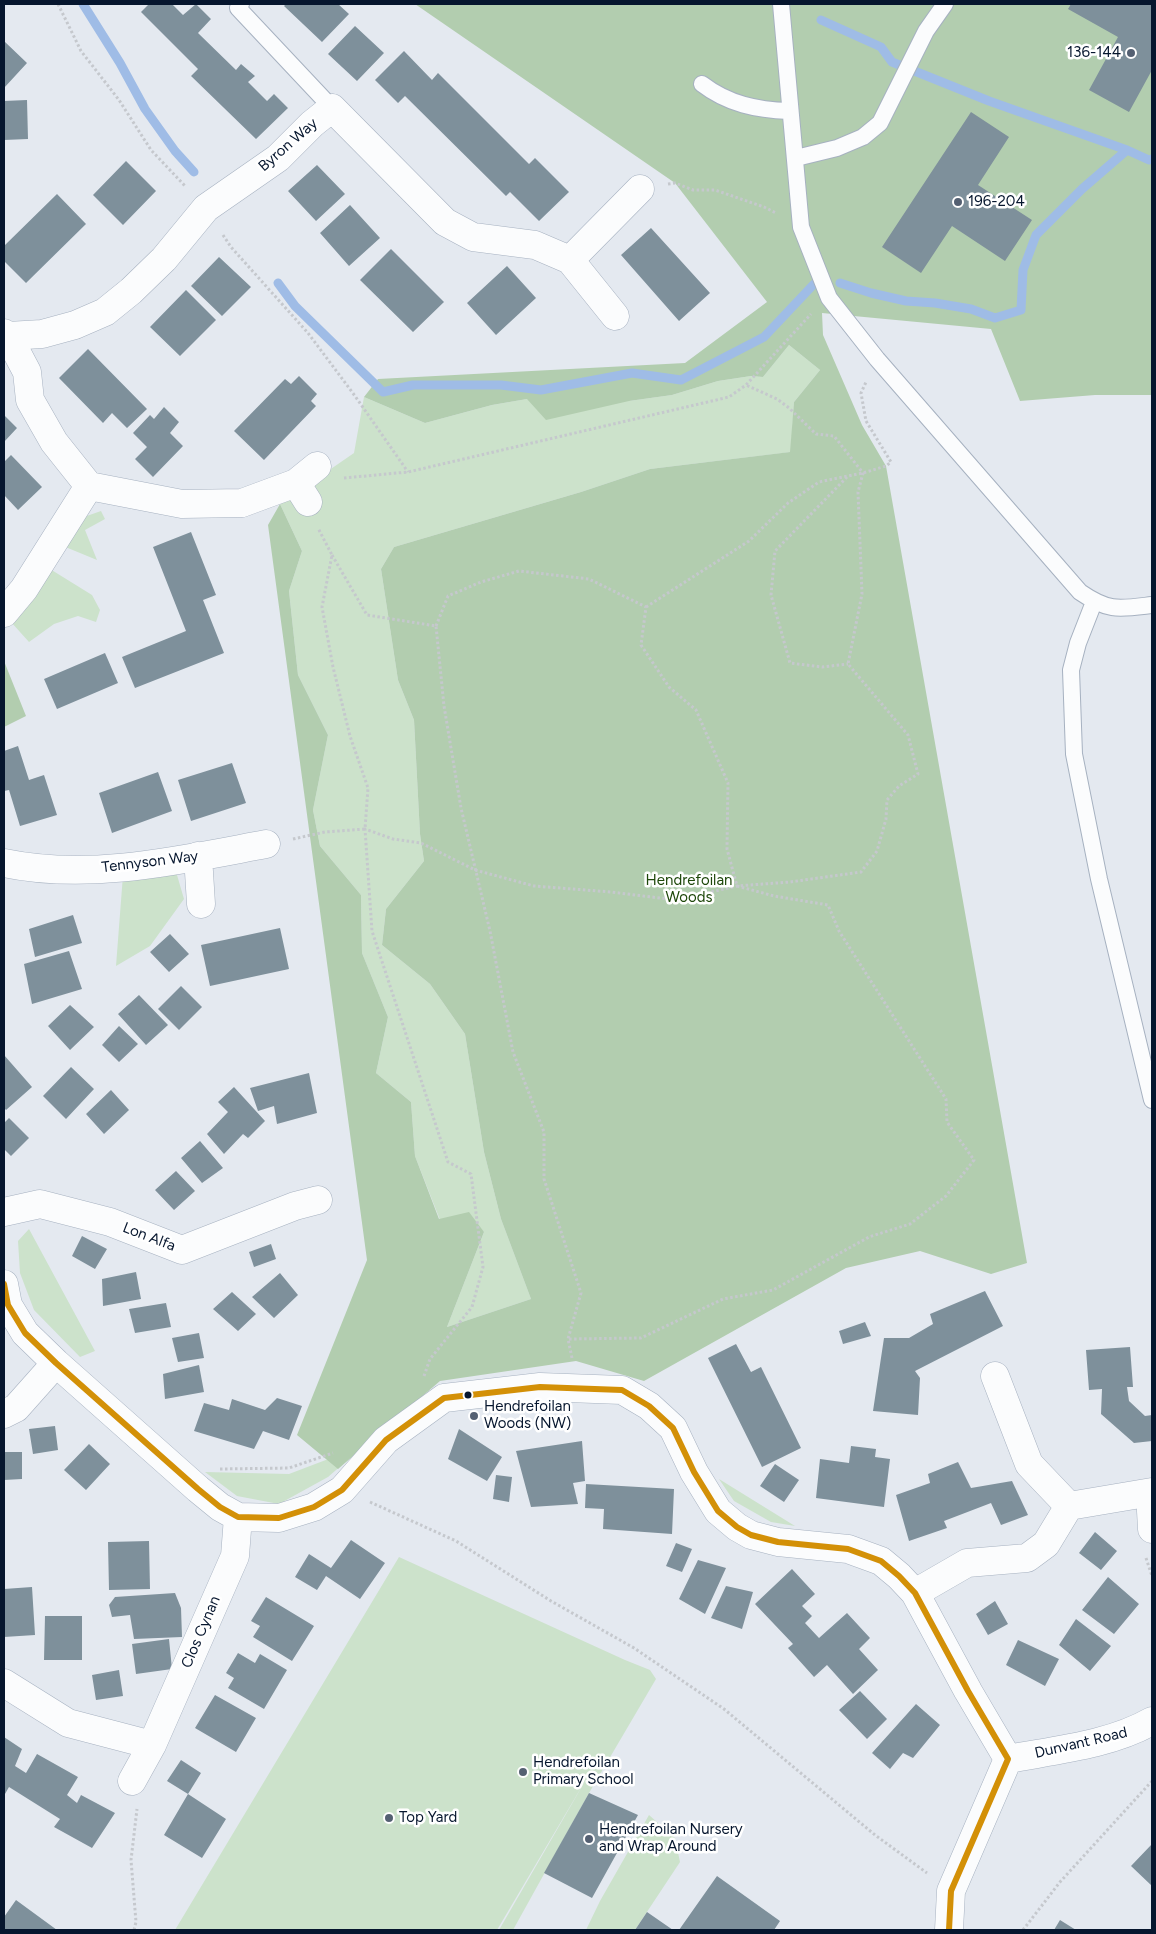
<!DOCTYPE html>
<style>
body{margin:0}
#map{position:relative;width:1156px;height:1934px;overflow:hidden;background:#e4e9f0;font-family:Figtree,sans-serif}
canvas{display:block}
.frame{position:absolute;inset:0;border:5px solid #06162e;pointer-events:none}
</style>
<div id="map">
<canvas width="1156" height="1934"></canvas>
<div class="frame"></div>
</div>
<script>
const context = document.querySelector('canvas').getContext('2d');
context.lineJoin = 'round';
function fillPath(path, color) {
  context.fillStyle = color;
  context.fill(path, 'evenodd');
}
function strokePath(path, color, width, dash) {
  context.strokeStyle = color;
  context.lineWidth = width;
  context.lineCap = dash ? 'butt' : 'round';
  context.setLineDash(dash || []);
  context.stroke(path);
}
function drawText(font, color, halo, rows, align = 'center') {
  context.font = font + ' Figtree,sans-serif';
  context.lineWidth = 5;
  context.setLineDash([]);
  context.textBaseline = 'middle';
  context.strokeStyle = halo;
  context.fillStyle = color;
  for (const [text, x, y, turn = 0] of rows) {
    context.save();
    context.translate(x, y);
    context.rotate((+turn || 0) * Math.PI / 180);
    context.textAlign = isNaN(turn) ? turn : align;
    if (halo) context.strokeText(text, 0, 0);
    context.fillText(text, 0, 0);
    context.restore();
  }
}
const green = new Path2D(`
 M789 345 820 370 794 402 791 452 650 469 581 492 394 547 381 569 398 680 414 720 420 834 424 861 386 909 382 945 430 984 465 1034 484 1152 501 1219 531 1299 447 1327 484 1232 440 1220 415 1156 411 1102 376 1073 388 1017 362 953 361 895 320 846 313 810 328 735 298 675 289 591 302 551 280 504 354 453 364 397 425 423 492 405 527 399 629 401 672 395 718 381 751 376 763 377Z
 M101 511 105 519 85 530 97 560 63 546 81 518Z
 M50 569 92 595 100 610 96 622 78 616 54 624 29 642 11 622Z
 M157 870 177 875 184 899 150 946 116 966 123 875Z
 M29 1229 95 1351 80 1357 34 1310 20 1273 18 1241Z
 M331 1458 343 1464 328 1477 279 1504 237 1496 205 1472 289 1474Z
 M719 1479 795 1526 771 1522 734 1501Z
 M399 1557 625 1660 650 1670 656 1679 589 1793 513 1930H499L588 1776 497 1930H175Z
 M649 1815 675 1838 680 1862 635 1930H586L600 1901Z`);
const forest = new Path2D(`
 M415 4H1152V395H1095L1020 401 991 329 822 313 823 335 862 425 886 466 1027 1263 991 1274 920 1251 846 1268 644 1381 576 1361 440 1381 338 1469 297 1435 367 1260 268 525 280 504 302 551 289 591 298 675 328 735 313 810 320 846 361 895 362 953 388 1017 376 1073 411 1102 415 1156 439 1219 469 1212 484 1232 447 1327 531 1299 501 1219 484 1152 465 1034 430 984 382 945 386 909 424 861 420 834 414 720 398 680 381 569 394 547 581 492 650 469 790 452 794 402 820 370 789 345 763 377 751 376 718 381 672 395 629 401 546 420 527 399 492 405 425 423 364 397 378 379 685 363 767 302 675 183Z
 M4 661 26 716 4 727Z`);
const stream = new Path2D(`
 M83 4 120 63 145 109 175 151 194 172
 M821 20 881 47 892 62 989 101 1127 150
 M278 283 295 306 383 392 413 385H501L541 390 632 373 681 380 764 337 814 284
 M840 283 871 293 906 301 935 303 971 309 995 318 1021 310 1023 270 1036 235 1082 189 1127 150 1149 160 1152 159`);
const building = new Path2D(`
 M149 4H172L183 15 196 4 211 19 198 33 236 70 241 64 255 76 248 82 267 101 274 94 288 108 256 139 191 76 198 69 141 12Z
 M286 4H338L349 14 322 42 284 6Z
 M1071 4H1152V70L1129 112 1089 90 1118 37 1068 9Z
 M355 26 384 53 357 81 328 54Z
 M4 41 27 63 4 88Z
 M404 51 432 80 438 73 529 164 535 158 569 192 539 221 510 192 506 196 405 96 398 103 375 80Z
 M27 100 28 139 4 140V101Z
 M971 112 1009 137 978 185 1032 220 1005 261 952 226 921 273 882 247Z
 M126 161 156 191 123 225 93 195Z
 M317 165 345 194 316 221 288 191Z
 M57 194 86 224 26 283 4 261V246Z
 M350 205 380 238 349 266 320 233Z
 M651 228 710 293 679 321 621 255Z
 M391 249 444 302 413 332 360 280Z
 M219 257 251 287 222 316 191 286Z
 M507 266 536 298 496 335 467 303Z
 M186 290 216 320 180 356 150 327Z
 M88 349 147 409 127 428 112 413 103 423 59 378Z
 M299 376 317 394 311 401 316 406 264 460 234 431 285 379 291 384Z
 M164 407 179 422 170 433 183 446 153 477 135 459 147 447 133 433 150 415 154 419Z
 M4 415 17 428 4 442Z
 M11 455 42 487 18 510 4 495V462Z
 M191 532 216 595 203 600 224 653 135 688 122 657 186 631 153 547Z
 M105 653 118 683 57 709 44 679Z
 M18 746 29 780 44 775 57 815 20 826 9 790 4 791V751Z
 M232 763 246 803 191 821 178 780Z
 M158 772 172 811 112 833 99 793Z
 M73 915 82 943 35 957 29 929Z
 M280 928 289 969 210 986 201 945Z
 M170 934 189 954 169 972 150 952Z
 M69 951 82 989 32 1004 24 964Z
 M181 986 202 1007 179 1030 158 1009Z
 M139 995 168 1025 146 1045 118 1014Z
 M70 1005 94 1027 70 1050 48 1026Z
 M119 1026 138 1044 119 1062 102 1045Z
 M4 1055 32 1087 6 1110 4 1108Z
 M71 1067 94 1089 66 1119 43 1096Z
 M309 1073 317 1113 277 1124 274 1106 258 1111 250 1088Z
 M234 1087 265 1121 248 1138 243 1134 224 1154 207 1134 228 1112 218 1102Z
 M111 1090 129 1110 104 1134 86 1114Z
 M9 1118 29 1138 11 1156 4 1149V1123Z
 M200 1141 223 1168 202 1183 181 1158Z
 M176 1171 195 1191 174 1210 155 1190Z
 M82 1236 107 1249 95 1269 72 1256Z
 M271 1244 276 1259 254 1267 249 1252Z
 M136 1272 141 1299 103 1306 102 1279Z
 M280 1273 298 1295 274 1318 252 1297Z
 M985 1291 1003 1326 915 1371 920 1378 918 1415 873 1411 884 1338H909L933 1324 930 1314Z
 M232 1292 256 1314 238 1331 213 1309Z
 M166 1303 171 1327 135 1333 129 1309Z
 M865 1322 871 1336 843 1344 839 1331Z
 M199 1333 204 1358 178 1362 172 1338Z
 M736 1344 751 1372 761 1367 801 1448 762 1467 708 1358Z
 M1130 1347 1133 1387H1127L1129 1401 1145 1416 1152 1415V1441L1134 1443 1101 1414 1102 1389 1089 1390 1086 1350Z
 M199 1365 204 1392 165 1399 163 1374Z
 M277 1398 302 1406 289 1440 263 1431 254 1449 194 1431 204 1403 229 1410 232 1399 265 1410Z
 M55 1426 58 1450 33 1454 29 1429Z
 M459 1429 502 1457 487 1481 448 1459Z
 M582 1441 585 1481 573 1483 578 1504 531 1507 516 1451Z
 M89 1444 110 1464 86 1490 64 1470Z
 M851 1446 876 1449 875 1457 890 1459 884 1507 816 1498 820 1459 849 1463Z
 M4 1452H22V1479L4 1480Z
 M958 1462 971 1488 1012 1481 1028 1515 1001 1525 991 1503 944 1521 947 1528 909 1541 896 1495 930 1483 928 1474Z
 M775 1464 799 1480 784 1502 760 1486Z
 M496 1475 512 1477 509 1502 493 1499Z
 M586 1484 674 1489 672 1534 603 1529 604 1509 585 1508Z
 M1095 1532 1117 1551 1101 1570 1079 1553Z
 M351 1540 385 1563 360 1599 326 1576 317 1590 295 1577 309 1554 331 1568Z
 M149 1541 150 1589 109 1590 108 1542Z
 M676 1543 692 1549 682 1572 666 1566Z
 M698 1560 726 1568 705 1614 679 1599Z
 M792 1569 815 1594 802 1606 812 1616 805 1623 819 1638 847 1613 870 1638 859 1649 878 1670 853 1694 827 1665 814 1677 788 1648 793 1644 755 1604Z
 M1108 1577 1139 1604 1114 1634 1082 1610Z
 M726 1586 753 1592 742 1629 711 1618Z
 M32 1587 35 1635 4 1637V1589Z
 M175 1593 181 1608 182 1637 134 1639 130 1615 112 1617 109 1605 115 1597Z
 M266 1597 314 1626 292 1661 253 1637 260 1626 251 1621Z
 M995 1601 1008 1624 988 1635 976 1614Z
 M45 1616H82V1660H44Z
 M1076 1619 1111 1646 1090 1671 1059 1645Z
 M169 1639 172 1669 136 1674 132 1644Z
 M1018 1640 1059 1659 1045 1686 1006 1665Z
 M238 1653 255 1663 260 1654 287 1670 264 1709 228 1688 234 1678 226 1673Z
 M119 1670 123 1696 96 1700 92 1675Z
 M860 1691 887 1719 867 1739 839 1710Z
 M215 1695 256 1718 236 1752 195 1728Z
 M916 1704 940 1725 913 1758 903 1753 890 1769 872 1753Z
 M4 1737 22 1749 15 1766 26 1773 37 1754 78 1777 67 1795 77 1803 81 1795 115 1813 92 1848 54 1827 60 1819 9 1787 5 1794 4 1793Z
 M181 1760 201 1773 188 1794 167 1781Z
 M589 1793 638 1815 592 1898 544 1873Z
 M188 1794 226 1819 202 1858 164 1835Z
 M1152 1844V1886L1131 1866Z
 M717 1876 780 1921 774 1930H679Z
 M16 1900 57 1930H4V1917Z
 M647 1912 673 1930H635Z
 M1060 1920 1076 1930H1054Z`);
const path = new Path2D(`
 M58 4 81 51 119 100 151 150 186 187
 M668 184 675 183 693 190H715L764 207 776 213
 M223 235 231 247 308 333 355 396 408 472
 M847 477 775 551 771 595 790 663 822 667 848 664
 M344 478 408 472 729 397 746 385 811 314
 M332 555 367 615 436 626 444 706 461 808 490 931 513 1052 544 1132V1179L581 1293 568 1339 572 1358
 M646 607 749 541 788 503 819 482 863 473 886 466 891 462 866 421 861 393 866 382
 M436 626 448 596 481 582 519 571 589 579 646 607 641 645 669 687 696 710 728 783 727 849 737 886 774 896 828 905 839 931 946 1099 947 1122 974 1160 946 1196 910 1224 869 1237 773 1290 723 1299 641 1338 568 1339
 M293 839 325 832 365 829 368 788 350 736 333 667 322 607 332 555 318 528
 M424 1376 430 1359 472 1307 483 1267 471 1174 448 1162 372 931 365 829 393 839 421 843 475 870 534 886 611 892 676 900 737 886 790 882 861 872 877 851 886 819 887 800 899 786 918 774 908 735 848 664 862 594 858 492 863 473 834 436 816 434 789 408 777 399 746 385
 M220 1469 289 1468 333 1453
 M370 1502 456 1541 551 1601 634 1648 724 1709 875 1835 927 1873
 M1146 1558 1152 1576
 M134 1930 136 1922 131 1860 137 1809
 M1023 1930 1060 1882 1152 1781`);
const service = new Path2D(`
 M241 4 238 8 332 108
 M781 4 801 227 829 298 877 359 1080 592C1109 612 1119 609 1152 605
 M702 84C728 104 757 110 789 111
 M796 158 837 148 863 137 880 123 926 31 945 4
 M1094 602 1078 643 1071 670 1074 754 1099 879 1152 1100`);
const minor = new Path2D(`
 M615 316 570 260 640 189
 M4 333 8 336 27 372 30 400 54 442 89 486 182 504 242 503 296 483 317 466
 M8 336 42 334 75 325 105 312 131 291 164 259 206 208 278 158 312 124 332 108 445 222 473 237 535 245 570 260
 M296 483 308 502
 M4 613 24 589 89 486
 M198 856 201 904
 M4 863C90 881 180 860 266 844
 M4 1212 40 1204 110 1222 182 1250 295 1206 318 1200
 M4 1284 8 1305 25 1333 56 1363 198 1489 220 1507 238 1517 279 1518 314 1507 342 1490 386 1440 444 1398 540 1387 622 1390 649 1406 673 1428 694 1472 718 1511 737 1527 751 1535 778 1542 848 1549 881 1561 899 1576 915 1593 968 1691 1008 1759 951 1891 949 1930
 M4 1414 16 1408 56 1363
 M1150 1493 1152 1529
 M1069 1506 1152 1492
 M915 1593 967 1563 1027 1558 1046 1544 1069 1506 1029 1464 995 1376
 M4 1683 68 1723 152 1745
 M1008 1759C1056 1750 1110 1745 1152 1721
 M132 1781 152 1745 235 1556 238 1517`);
const bus1 = new Path2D(`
 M4 1284 8 1305 25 1333 56 1363 198 1489 220 1507 238 1517 279 1518 314 1507 342 1490 386 1440 444 1398 540 1387 622 1390 649 1406 673 1428 694 1472 718 1511 737 1527 751 1535 778 1542 848 1549 881 1561 899 1576 915 1593 968 1691 1008 1759 951 1891 949 1930`);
const markers = [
 [1131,53,5,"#546072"],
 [958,202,5,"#546072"],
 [468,1395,4.5,"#06162e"],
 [474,1416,5,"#546072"],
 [523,1772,5,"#546072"],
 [389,1818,5,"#546072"],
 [589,1839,5,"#546072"]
];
const poiNames = [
 ["136-144",1121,53,"right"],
 ["196-204",968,202],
 ["Hendrefoilan",484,1407],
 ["Woods (NW)",484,1424],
 ["Hendrefoilan",533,1763],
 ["Primary School",533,1780],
 ["Top Yard",399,1818],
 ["Hendrefoilan Nursery",599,1830],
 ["and Wrap Around",599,1847]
];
const streetNames = [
 ["Byron Way",288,145,-41],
 ["Tennyson Way",150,862,-7],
 ["Lon Alfa",149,1237,21],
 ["Clos Cynan",201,1632,-67],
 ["Dunvant Road",1081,1743,-13]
];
const parkNames = [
 ["Hendrefoilan",689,881],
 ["Woods",689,898]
];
fillPath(green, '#cce2cb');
fillPath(forest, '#b2cdaf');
strokePath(stream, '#9fbce6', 9);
fillPath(building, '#7e909b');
strokePath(service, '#a6b1c0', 18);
strokePath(minor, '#a6b1c0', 29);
strokePath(path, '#c5c8cd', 3, [2.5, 2.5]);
strokePath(service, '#fbfcfd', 16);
strokePath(minor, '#fbfcfd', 28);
strokePath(bus1, '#d39007', 6);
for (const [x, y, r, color] of markers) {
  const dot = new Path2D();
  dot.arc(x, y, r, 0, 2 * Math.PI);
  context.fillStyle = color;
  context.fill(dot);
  strokePath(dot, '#fff', 2);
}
drawText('15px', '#06162e', '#fff', poiNames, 'left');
drawText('15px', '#06162e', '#fff', streetNames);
drawText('15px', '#1d4709', '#fff', parkNames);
</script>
